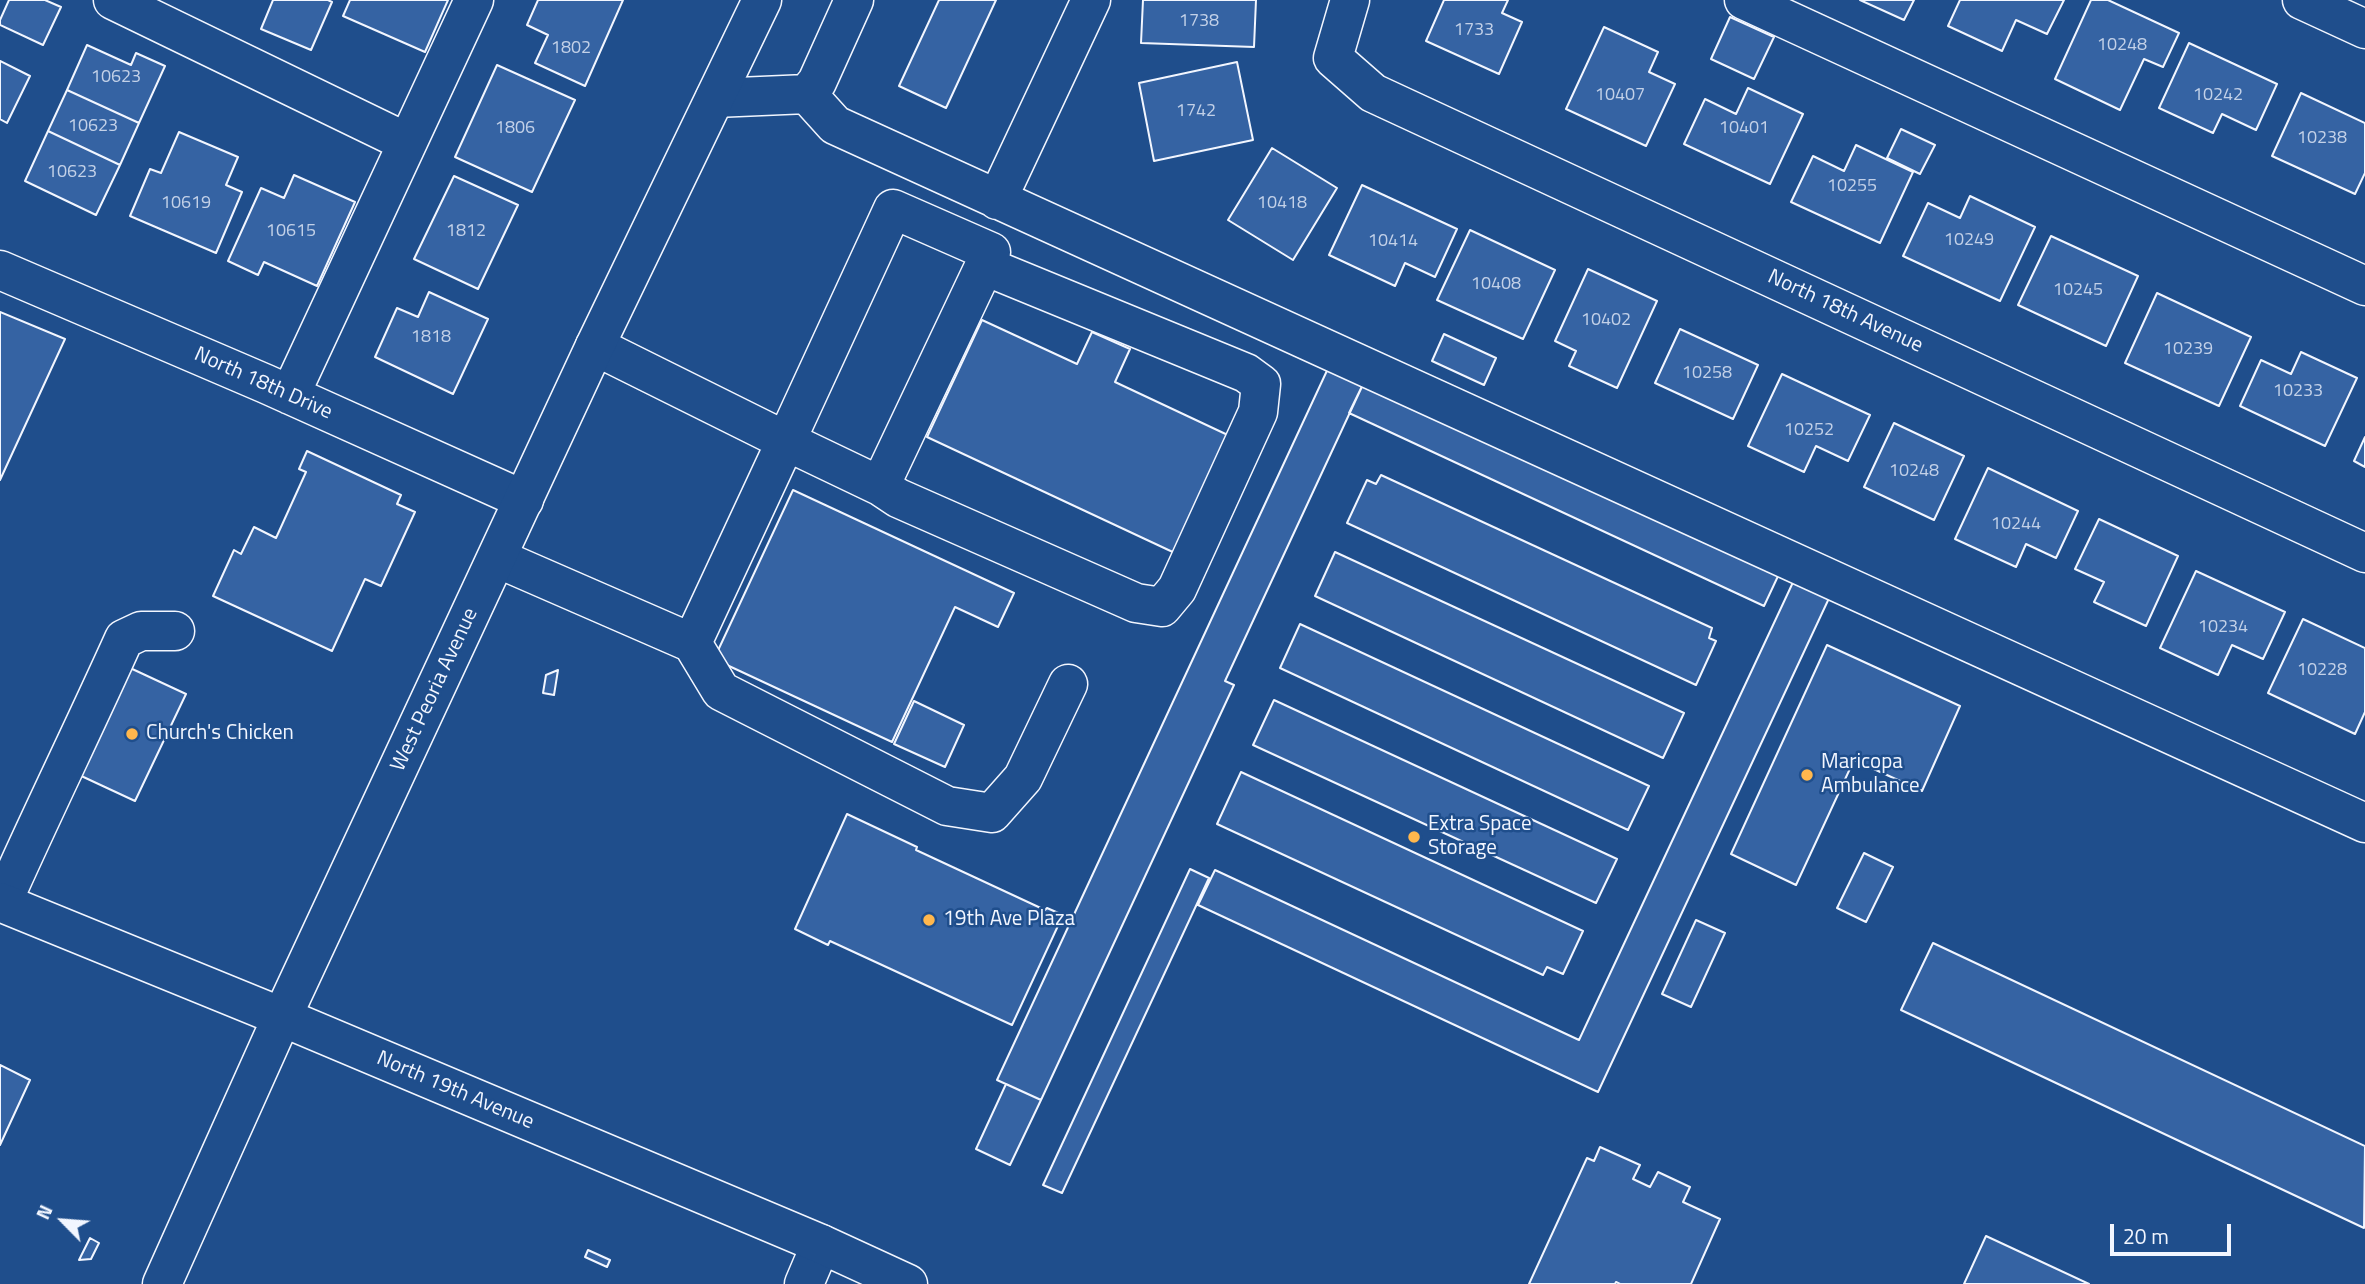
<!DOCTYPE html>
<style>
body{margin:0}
#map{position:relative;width:2365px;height:1284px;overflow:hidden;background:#1f4e8c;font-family:"Titillium Web",sans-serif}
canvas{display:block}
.north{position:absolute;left:28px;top:1186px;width:70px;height:70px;-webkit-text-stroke:5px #1f4e8c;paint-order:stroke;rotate:295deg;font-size:19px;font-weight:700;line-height:28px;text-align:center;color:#f2f6ff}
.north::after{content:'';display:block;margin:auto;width:24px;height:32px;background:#f2f6ff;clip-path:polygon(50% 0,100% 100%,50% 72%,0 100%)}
.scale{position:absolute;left:2110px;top:1224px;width:121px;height:32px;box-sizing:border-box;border:4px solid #f2f6ff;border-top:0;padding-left:9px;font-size:21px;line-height:24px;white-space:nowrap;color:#f2f6ff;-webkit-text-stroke:5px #1f4e8c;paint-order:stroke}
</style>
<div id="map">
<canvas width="2365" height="1284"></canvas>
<div class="north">N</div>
<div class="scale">20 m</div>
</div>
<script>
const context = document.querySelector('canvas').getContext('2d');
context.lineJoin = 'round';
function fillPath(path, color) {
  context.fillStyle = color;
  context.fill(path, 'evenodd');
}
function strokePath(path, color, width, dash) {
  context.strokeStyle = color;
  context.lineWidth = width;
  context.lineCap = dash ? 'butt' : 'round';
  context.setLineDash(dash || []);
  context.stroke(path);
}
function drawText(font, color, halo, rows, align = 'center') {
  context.font = font + ' "Titillium Web",sans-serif';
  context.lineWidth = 5;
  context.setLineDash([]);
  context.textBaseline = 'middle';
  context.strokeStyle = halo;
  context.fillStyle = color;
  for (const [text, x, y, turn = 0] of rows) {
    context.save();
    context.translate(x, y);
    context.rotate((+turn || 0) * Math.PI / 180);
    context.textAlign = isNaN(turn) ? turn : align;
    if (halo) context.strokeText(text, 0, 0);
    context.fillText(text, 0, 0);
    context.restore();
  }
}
const building = new Path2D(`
 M9 0H45L61 7 43 45 0 25V20Z
 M273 0H328L332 2 311 50 261 29Z
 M350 0H448L425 52 343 16Z
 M538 0H623L585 86 535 63 548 35 527 25Z
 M939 0H996L946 108 899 86Z
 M1143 0H1256L1254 47 1141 43Z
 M1444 0H1508L1502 13 1522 22 1499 74 1426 41Z
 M1860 0H1914L1904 20Z
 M1960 0H2064L2047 34 2016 20 2002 51 1948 26Z
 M2091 0H2108L2179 33 2163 67 2144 59 2120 110 2055 79Z
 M1730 17 1774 37 1754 79 1711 59Z
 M1604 27 1658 52 1649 72 1675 84 1646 146 1566 109Z
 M2189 43 2277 84 2256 130 2222 114 2213 133 2159 108Z
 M87 45 131 65 136 53 165 66 139 123 67 90Z
 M0 61 30 76 7 123 0 119Z
 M1237 62 1253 140 1154 161 1139 83Z
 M497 65 575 100 532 192 455 157Z
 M1748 88 1803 114 1770 184 1684 144 1705 99 1736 114Z
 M67 90 139 123 120 165 48 131Z
 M2301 93 2365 123V173L2355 194 2272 156Z
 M1901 129 1935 145 1920 174 1887 158Z
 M48 131 120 165 96 215 25 181Z
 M179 132 238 157 226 185 242 192 216 253 130 216 150 169 161 173Z
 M1856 145 1913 172 1880 243 1791 202 1813 156 1844 171Z
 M1272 148 1337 188 1293 260 1228 220Z
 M294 175 355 202 317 286 264 262 258 275 228 261 261 188 284 198Z
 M454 176 518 205 478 289 414 259Z
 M1362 185 1457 229 1435 277 1405 263 1395 286 1329 255Z
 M1970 196 2035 227 2000 301 1903 256 1928 203 1960 218Z
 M1470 230 1555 270 1523 339 1437 300Z
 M2051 236 2138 276 2106 346 2018 305Z
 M1588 269 1657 301 1617 388 1569 366 1576 351 1555 341Z
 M429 292 488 319 453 394 375 357 397 308 418 317Z
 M2157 293 2251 337 2219 406 2125 363Z
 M0 312 65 339 0 480Z
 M982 320 1077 364 1092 332 1130 349 1115 382 1232 437 1177 554 927 437Z
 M1680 329 1758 365 1733 419 1655 383Z
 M1444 334 1496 358 1484 385 1432 361Z
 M2301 352 2357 378 2325 446 2240 406 2261 360 2291 374Z
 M1331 362 1366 378 1225 681 1234 685 1041 1100 997 1080Z
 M1782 374 1870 415 1848 461 1816 446 1804 472 1748 446Z
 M1366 378 1779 574 1764 606 1349 413Z
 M1894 423 1964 456 1934 520 1864 487Z
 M2365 437V467L2354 461Z
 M307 451 401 495 397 504 415 512 381 586 365 579 332 651 213 596 234 550 241 554 254 527 276 538 306 472 299 469Z
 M1988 468 2078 511 2056 558 2026 544 2016 567 1955 539Z
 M1381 475 1712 628 1709 638 1716 641 1696 685 1347 523 1367 480 1376 484Z
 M793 490 1014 593 998 627 955 607 892 742 714 659Z
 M2099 519 2178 556 2146 626 2094 602 2104 582 2075 569Z
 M1335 552 1684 713 1663 758 1315 596Z
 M2196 571 2285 612 2263 659 2232 645 2218 675 2160 648Z
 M1795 578 1831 594 1598 1092 1198 905 1215 870 1579 1040Z
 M2303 619 2365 648V712L2355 734 2268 693Z
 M1300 624 1649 786 1628 830 1280 668Z
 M1827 645 1960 706 1922 791 1854 760 1796 885 1731 854Z
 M128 667 186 694 135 801 77 774Z
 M558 670 554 695 543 693 546 675Z
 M1274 700 1617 859 1596 903 1253 745Z
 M914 701 964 725 945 767 894 744Z
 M1241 772 1583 931 1563 974 1547 967 1543 975 1217 824Z
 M847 814 917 847 916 850 1045 910 1047 908 1063 915 1012 1025 830 941 828 945 795 929Z
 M1864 853 1893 867 1866 922 1837 908Z
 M1190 869 1209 878 1062 1193 1043 1185Z
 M1696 920 1725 933 1691 1007 1662 994Z
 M1933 943 2365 1146 2364 1228 1901 1010Z
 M0 1065 30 1080 0 1145Z
 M1006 1084 1041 1100 1010 1165 976 1149Z
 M1600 1147 1640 1165 1633 1179 1650 1187 1658 1172 1690 1187 1683 1202 1720 1219 1691 1284H1620L1616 1282 1615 1284H1529L1587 1158 1594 1161Z
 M1986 1236 2089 1284H1964Z
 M90 1238 99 1243 91 1259 79 1260Z
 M588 1250 610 1260 607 1267 585 1257Z`);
const minor = new Path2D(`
 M113 0 406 142
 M1350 0 1333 58 1373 93 2365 553
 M1744 0 2365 286
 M2302 0 2365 29
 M807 94 835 125 2365 823
 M715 98 807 94 817 82 854 0
 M997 200 1091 0
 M893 209 991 252 880 486 786 441Z
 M0 270 266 384 524 500
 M290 395 474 0
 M880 486 898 498 1136 603 1162 607 1177 589 1258 412 1261 384 1246 373 985 266
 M497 558 692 643 786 441 595 346
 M692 643 721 691 947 806 992 813 1023 778 1068 684
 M2 903C41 815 84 728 124 639L141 631H175
 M804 1284 821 1244`);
const major = new Path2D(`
 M0 902 282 1017 821 1244 908 1284
 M162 1284 282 1017 595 346 762 0`);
const markers = [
 [132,734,7,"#ffb74d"],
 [1807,775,7,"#ffb74d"],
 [1414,837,7,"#ffb74d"],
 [929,920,7,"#ffb74d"]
];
const numberNames = [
 ["1738",1199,22],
 ["1733",1474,31],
 ["10248",2122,46],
 ["1802",571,49],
 ["10623",116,78],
 ["10407",1620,96],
 ["10242",2218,96],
 ["1742",1196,112],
 ["10623",93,127],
 ["1806",515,129],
 ["10401",1744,129],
 ["10238",2322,139],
 ["10623",72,173],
 ["10255",1852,187],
 ["10619",186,204],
 ["10418",1282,204],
 ["10615",291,232],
 ["1812",466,232],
 ["10249",1969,241],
 ["10414",1393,242],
 ["10408",1496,285],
 ["10245",2078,291],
 ["10402",1606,321],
 ["1818",431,338],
 ["10239",2188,350],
 ["10258",1707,374],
 ["10233",2298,392],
 ["10252",1809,431],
 ["10248",1914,472],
 ["10244",2016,525],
 ["10234",2223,628],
 ["10228",2322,671]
];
const streetNames = [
 ["North 18th Avenue",1845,312,25],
 ["North 18th Drive",263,384,24],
 ["West Peoria Avenue",435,690,-65],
 ["North 19th Avenue",455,1091,23]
];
const poiNames = [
 ["Church's Chicken",146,734],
 ["Maricopa",1821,763],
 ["Ambulance",1821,787],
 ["Extra Space",1428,825],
 ["Storage",1428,849],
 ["19th Ave Plaza",943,920]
];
fillPath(building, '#3563a3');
strokePath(building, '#f2f6ff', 2);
strokePath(minor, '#f2f6ff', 41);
strokePath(major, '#f2f6ff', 41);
strokePath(minor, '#1f4e8c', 38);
strokePath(major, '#1f4e8c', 38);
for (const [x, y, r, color] of markers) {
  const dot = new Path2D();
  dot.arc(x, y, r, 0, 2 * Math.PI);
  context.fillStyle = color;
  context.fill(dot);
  strokePath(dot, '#1f4e8c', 2.5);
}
drawText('18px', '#c3d1e8', null, numberNames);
drawText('21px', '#f2f6ff', '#1f4e8c', streetNames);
drawText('21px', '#f2f6ff', '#1f4e8c', poiNames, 'left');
</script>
